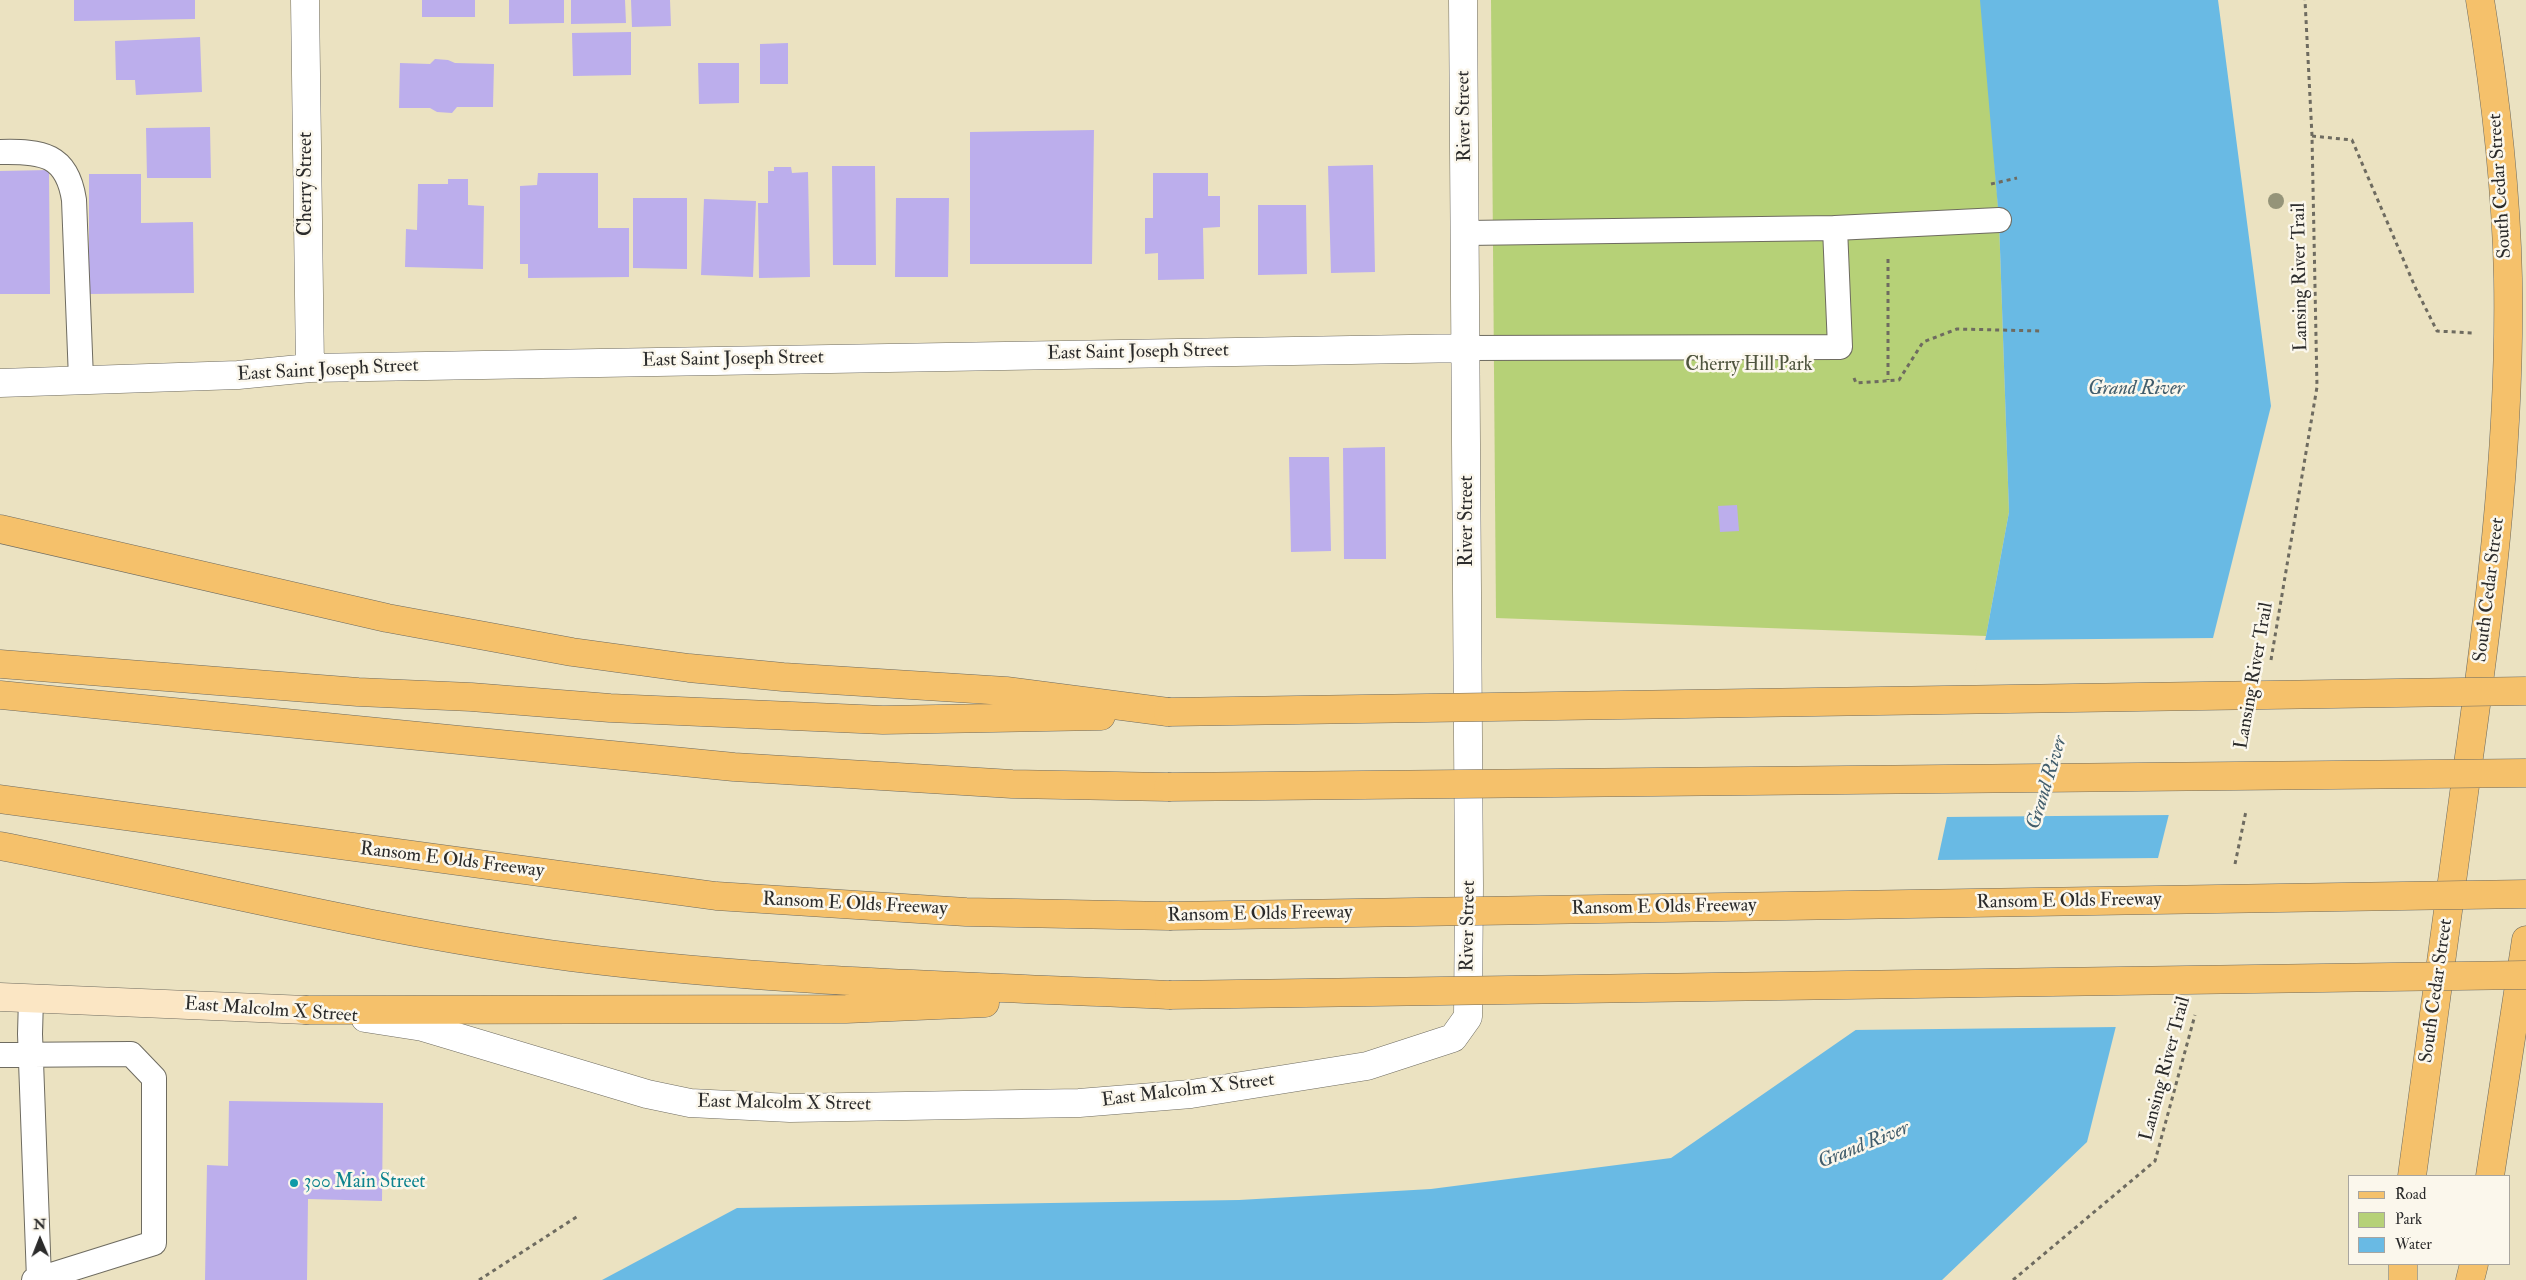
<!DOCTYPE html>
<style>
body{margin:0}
#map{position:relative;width:2526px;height:1280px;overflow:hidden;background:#ebe2c1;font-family:"IM FELL Double Pica",serif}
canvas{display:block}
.legend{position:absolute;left:2348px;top:1175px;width:162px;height:90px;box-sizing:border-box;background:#fbf7ec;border:1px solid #a8a59f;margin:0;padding:6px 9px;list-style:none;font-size:15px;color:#2b2b2b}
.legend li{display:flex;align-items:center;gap:10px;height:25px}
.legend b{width:25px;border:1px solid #a8a59f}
.north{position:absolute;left:15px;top:1215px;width:50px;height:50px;-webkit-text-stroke:4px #fbf7ec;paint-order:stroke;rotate:359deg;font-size:14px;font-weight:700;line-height:20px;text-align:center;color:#2b2b2b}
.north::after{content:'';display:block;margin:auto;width:18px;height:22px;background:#2b2b2b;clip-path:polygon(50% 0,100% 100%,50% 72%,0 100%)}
</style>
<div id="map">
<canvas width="2526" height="1280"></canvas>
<ul class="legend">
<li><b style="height:6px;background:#f5c16b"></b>Road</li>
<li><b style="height:14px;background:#b6d177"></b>Park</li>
<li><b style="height:14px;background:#69bae4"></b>Water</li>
</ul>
<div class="north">N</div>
</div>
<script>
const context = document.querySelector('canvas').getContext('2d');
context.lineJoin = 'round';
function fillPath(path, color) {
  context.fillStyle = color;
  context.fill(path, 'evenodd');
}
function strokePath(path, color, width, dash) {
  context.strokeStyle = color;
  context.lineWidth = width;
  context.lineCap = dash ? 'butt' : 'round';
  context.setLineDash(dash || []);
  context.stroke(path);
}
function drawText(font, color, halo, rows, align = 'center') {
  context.font = font + ' "IM FELL Double Pica",serif';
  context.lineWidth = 5;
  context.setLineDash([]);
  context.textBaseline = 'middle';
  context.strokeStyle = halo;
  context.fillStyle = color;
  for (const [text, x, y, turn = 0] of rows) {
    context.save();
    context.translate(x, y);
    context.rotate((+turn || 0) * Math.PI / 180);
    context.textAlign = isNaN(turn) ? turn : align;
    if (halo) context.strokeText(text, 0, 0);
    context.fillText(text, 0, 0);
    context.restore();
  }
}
const green = new Path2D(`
 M1491 0H1982L1999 220 2009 512 1986 636 1496 618Z`);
const water = new Path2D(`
 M1980 0H2218L2271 406 2087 1142 1942 1280H602L737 1208 1239 1200 1431 1189 1671 1158 1909 993 1986 636 2009 512 1999 220Z`);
const pier = new Path2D(`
 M2215 638 2171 815 1944 817 1982 640Z
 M2160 858 2118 1027 1851 1030 1907 991 1935 860Z`);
const building = new Path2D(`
 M74 0H195V19L74 21Z
 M422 0H475V17H422Z
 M509 0H564V23L509 24Z
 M571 0H625L626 23 571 24Z
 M631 0H670L671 26 632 27Z
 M631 32V75L573 76 572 33Z
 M200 37 202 92 136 95 135 80H116L115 41Z
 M788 43V84H760V44Z
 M435 59 448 60 455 63 494 64 493 107H457L452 113 437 112 430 108H399L400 63 430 64Z
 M698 63H739V103L699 104Z
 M210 127 211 178H147L146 128Z
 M1094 130 1092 264H970V132Z
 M1373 165 1375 272 1331 273 1328 166Z
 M832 166H875L876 265H833Z
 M774 167H791L792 173 808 172 810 277 759 278 758 203H768V171H774Z
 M49 170 50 294H0V171Z
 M538 173H598V228H629V277L528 278V264H520V186L537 185Z
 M1153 173H1208V196H1220V227L1203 228 1204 279 1158 280V253L1145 254V218H1153Z
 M89 174H141V223L193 222 194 293 89 294Z
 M448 179H468V205L484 206 483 269 405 267 406 229 417 230 418 184H448Z
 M633 198H687V269L633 268Z
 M896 198H949L948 277H895Z
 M704 199 756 201 753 277 701 275Z
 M1258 205H1306L1307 274 1258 275Z
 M1385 447 1386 559H1344L1343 448Z
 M1289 457H1329L1331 551 1291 552Z
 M1737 505 1739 531 1720 532 1718 506Z
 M229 1101 383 1103 382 1201 308 1199 307 1280H205L207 1165 228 1166Z`);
const path = new Path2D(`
 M2312 136 2352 140 2416 289 2437 331 2472 333
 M1991 184 2017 178
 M1888 259V380
 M1854 378 1856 383 1899 380 1923 342 1957 329 2041 331
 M2271 660 2317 387 2312 136 2305 0
 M2235 864 2246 811
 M479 1280 578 1216
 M2013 1280 2155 1161 2195 1015`);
const lane = new Path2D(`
 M0 152C42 151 67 154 74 200L81 379
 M1835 228 1999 220
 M1466 233 1835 228 1840 347 1467 348
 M31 998 30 1034 39 1279 34 1280
 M0 1055 131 1054 154 1078V1243L39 1279`);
const street = new Path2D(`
 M305 0 310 368
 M0 383 238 375 310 368 1467 348
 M365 1018 423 1027 647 1094 690 1103 790 1108 1079 1103 1191 1094 1367 1066 1453 1038 1468 1017 1469 885 1463 0`);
const secondary = new Path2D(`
 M0 997 306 1010`);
const primary = new Path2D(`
 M2412 1176C2429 1049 2446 921 2464 793 2488 622 2511 451 2508 278 2506 185 2495 92 2480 0
 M2490 1176 2526 940
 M2403 1280V1264
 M2470 1280 2474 1264`);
const highway = new Path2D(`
 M0 529 387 618 572 652 689 668 783 677 1006 691 1168 712
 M0 664 358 692 471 697 610 708 883 720 1101 716
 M0 695 734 767 1012 784 1168 787
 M0 799 716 896 966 912 1169 916
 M0 846C190 883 379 932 571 957 769 982 969 986 1169 995
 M306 1010 846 1009 985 1003`);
const highwayBridge = new Path2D(`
 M1168 712 2526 691
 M1168 787 2526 773
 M1169 916 2526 894
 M1169 995 2526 975`);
const trees = [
 [2276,201]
];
const markers = [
 [294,1183,5,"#0f9aa8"]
];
const streetNames = [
 ["River Street",1465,116,-91],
 ["Cherry Street",307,184,-90],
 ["South Cedar Street",2501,186,-94],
 ["Lansing River Trail",2301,277,-91],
 ["East Saint Joseph Street",1138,353,-1],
 ["East Saint Joseph Street",733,360,-1],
 ["East Saint Joseph Street",328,371,-3],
 ["River Street",1468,521,-90],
 ["South Cedar Street",2490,590,-83],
 ["Lansing River Trail",2255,676,-80],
 ["Ransom E Olds Freeway",452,861,7],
 ["Ransom E Olds Freeway",2069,902,-1],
 ["Ransom E Olds Freeway",855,905,3],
 ["Ransom E Olds Freeway",1664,908,-1],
 ["Ransom E Olds Freeway",1260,915,-1],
 ["River Street",1469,926,-89],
 ["South Cedar Street",2437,991,-82],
 ["East Malcolm X Street",271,1011,4],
 ["Lansing River Trail",2166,1069,-75],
 ["East Malcolm X Street",1188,1091,-7],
 ["East Malcolm X Street",784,1104,1]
];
const parkNames = [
 ["Cherry Hill Park",1749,366]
];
const cultureNames = [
 ["300 Main Street",304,1183]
];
const waterNames = [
 ["Grand River",2136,390],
 ["Grand River",2048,783,-73],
 ["Grand River",1864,1146,-22]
];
fillPath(green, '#b6d177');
fillPath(water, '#69bae4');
fillPath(pier, '#ebe2c1');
fillPath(building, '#bcaeec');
strokePath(lane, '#6e6b60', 26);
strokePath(street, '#6e6b60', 29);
strokePath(secondary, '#6e6b60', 29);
strokePath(primary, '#6e6b60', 29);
strokePath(highway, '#6e6b60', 29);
strokePath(path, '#6e6b60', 3, [4, 4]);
strokePath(lane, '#fff', 24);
strokePath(street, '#fff', 28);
strokePath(secondary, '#fbe6c4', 28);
strokePath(primary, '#f5c16b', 28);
strokePath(highway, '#f5c16b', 28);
strokePath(highwayBridge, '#6e6b60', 29, []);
strokePath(highwayBridge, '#f5c16b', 28);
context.fillStyle = '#959479';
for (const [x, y] of trees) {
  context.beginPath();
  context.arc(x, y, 8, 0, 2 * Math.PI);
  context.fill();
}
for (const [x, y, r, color] of markers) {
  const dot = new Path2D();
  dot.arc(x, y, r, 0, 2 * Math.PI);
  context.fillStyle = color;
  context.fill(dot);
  strokePath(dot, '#fbf7ec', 2);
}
drawText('19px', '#2b2b2b', '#fbf7ec', streetNames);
drawText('19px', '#4e543e', '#fbf7ec', parkNames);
drawText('19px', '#0d838f', '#fbf7ec', cultureNames, 'left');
drawText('italic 20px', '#415d6c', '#fbf7ec', waterNames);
</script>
